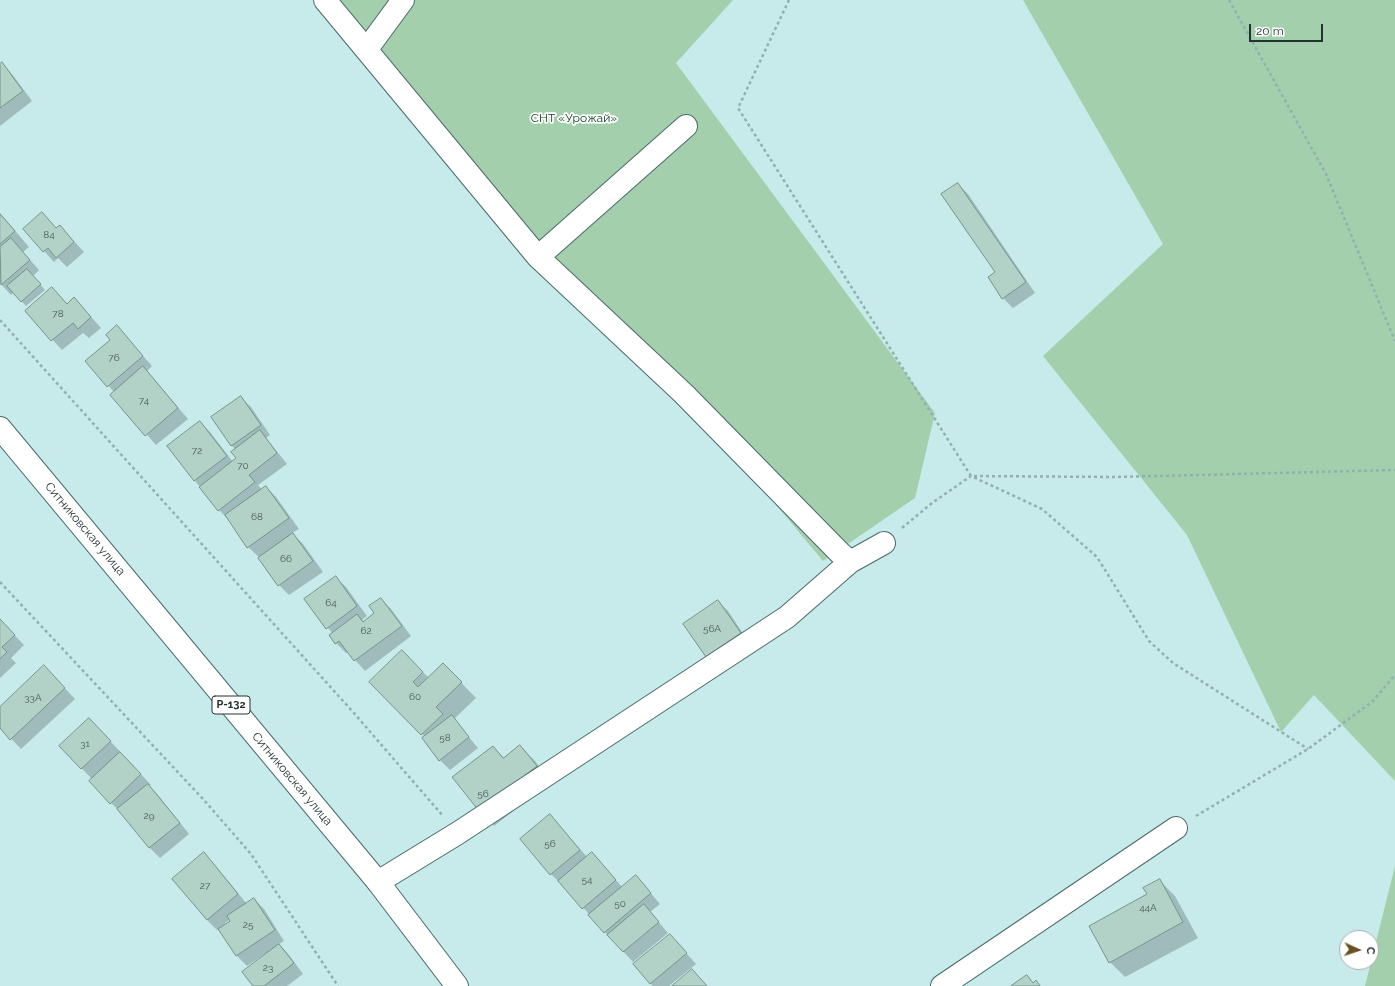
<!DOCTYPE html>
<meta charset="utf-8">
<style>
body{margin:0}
#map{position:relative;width:1395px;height:986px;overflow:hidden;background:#c7eaea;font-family:Raleway,sans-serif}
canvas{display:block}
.north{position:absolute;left:1339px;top:930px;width:40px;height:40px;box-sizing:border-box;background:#fff;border:1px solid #a7adad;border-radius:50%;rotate:93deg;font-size:11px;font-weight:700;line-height:16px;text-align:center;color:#233131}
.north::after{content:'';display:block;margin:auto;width:14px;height:18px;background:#695221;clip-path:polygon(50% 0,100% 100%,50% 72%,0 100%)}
.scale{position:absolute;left:1249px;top:24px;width:74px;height:18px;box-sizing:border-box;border:2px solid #233131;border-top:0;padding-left:5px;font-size:12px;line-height:14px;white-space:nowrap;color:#233131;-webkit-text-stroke:3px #fff;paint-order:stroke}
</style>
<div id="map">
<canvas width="1395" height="986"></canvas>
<div class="north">С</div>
<div class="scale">20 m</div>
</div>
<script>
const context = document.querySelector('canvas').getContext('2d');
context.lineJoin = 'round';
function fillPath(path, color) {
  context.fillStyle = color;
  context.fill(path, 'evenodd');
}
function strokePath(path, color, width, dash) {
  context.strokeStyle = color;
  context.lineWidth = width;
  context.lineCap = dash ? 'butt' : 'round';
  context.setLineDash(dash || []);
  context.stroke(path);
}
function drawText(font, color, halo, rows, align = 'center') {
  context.font = font + ' Raleway,sans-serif';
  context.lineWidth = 3.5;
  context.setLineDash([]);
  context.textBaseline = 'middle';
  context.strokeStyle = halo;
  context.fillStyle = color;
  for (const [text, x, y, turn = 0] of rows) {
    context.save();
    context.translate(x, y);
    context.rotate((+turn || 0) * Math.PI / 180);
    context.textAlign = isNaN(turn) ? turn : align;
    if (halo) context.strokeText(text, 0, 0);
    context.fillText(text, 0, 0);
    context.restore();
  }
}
const green = new Path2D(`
 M325 0H733L676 63 935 413 915 498 823 561 684 394 538 257Z
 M1023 0H1395V781L1314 695 1281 732 1187 535 1043 356 1163 244Z
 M1395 866V986H1365Z`);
const shadow = new Path2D(`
 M2 64 12 74 32 101 0 126V65Z
 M958 184 968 194 1035 293 1013 308 1003 298 996 273Z
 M0 213 29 247 23 252 39 270 33 276 45 290 26 306 14 292 11 295 0 283Z
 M60 226 84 252 67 267 58 258 54 262 24 229H56Z
 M52 288 68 305 84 309 101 328 89 338 83 333 62 350 26 311Z
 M117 327 152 366 147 371 188 419 156 445 112 395 114 392 87 361 111 340Z
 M240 397 251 407 270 435 266 438 287 464 258 485 262 490 266 487 276 497 299 529 292 533 303 544 323 572 289 595 279 585 259 557 248 547 229 520 219 510 195 481 200 422 210 432 233 462 238 458 236 450 231 445Z
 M335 577 346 587 367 616 362 620 364 622 376 613 381 599 391 609 411 636 365 671 348 652 346 653 336 643 331 636 333 634 305 599Z
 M718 601 728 611 750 644 717 667 707 657 685 624Z
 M0 620 24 645 11 658 16 663 0 678Z
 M402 652 429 678 443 664 476 698 454 719 478 748 450 770 440 760 423 738 425 737 371 682Z
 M54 677 75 699 21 749 0 727V708Z
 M99 729 151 785 149 786 158 795 189 834 160 858 150 848 121 812 111 803 92 779 60 746Z
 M520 746 535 761 551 782 494 826 479 811 493 747 504 758Z
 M550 815 587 857 592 853 622 887 636 876 660 904 650 912 668 933 633 962 605 932 562 884H561L551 874 521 839Z
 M204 854 214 864 247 904 254 899 264 909 284 941 279 944 289 955 303 974 287 986H254L267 955 266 953 247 966 237 956 219 929 217 930 207 920ZM230 919 231 921 225 925 224 924Z
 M1159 880 1175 896 1198 938 1125 977 1110 962 1148 895Z
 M670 935 696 964 669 986H653L650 983Z`);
const building = new Path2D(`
 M2 62 23 91 0 108V64Z
 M958 183 1026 282 1002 299 988 277 995 272 941 194Z
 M42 212 56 228 60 225 74 242 56 258 48 248 43 252 23 229Z
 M0 214 15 231 0 244Z
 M11 238 30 260 1 285 0 247Z
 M27 269 41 284 21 302 7 286Z
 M52 287 67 304 74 297 91 317 78 329 73 323 51 341 25 311Z
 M117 325 143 356 107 387 85 361 110 340 106 335Z
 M143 366 178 408 145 436 110 395Z
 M241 396 261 425 231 446 211 417Z
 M200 421 227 456 194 481 167 446Z
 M260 430 277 453 249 475 255 482 218 511 199 487 236 458 231 452Z
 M266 486 289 518 247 548 225 515Z
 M293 533 313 561 278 586 258 558Z
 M336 576 357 606 326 629 304 599Z
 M381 598 402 626 354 661 339 641 335 644 329 635 357 614 363 622 374 613 369 606Z
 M718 600 741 633 706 657 683 624Z
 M0 619 15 635 2 647 7 652 0 659Z
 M402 650 423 672 413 682 418 687 443 663 462 682 436 707 443 714 421 735 369 682Z
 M44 665 65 688 10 740 0 728V707Z
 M452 715 469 737 439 761 422 738Z
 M89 718 111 741 81 769 59 746Z
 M520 745 537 766 479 811 452 777 493 746 503 758Z
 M120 752 141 774 110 804 89 781Z
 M148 784 180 823 149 848 117 809Z
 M550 814 580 850 550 875 520 839Z
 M204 852 238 894 207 920 172 879Z
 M592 852 616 880 582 909 558 881Z
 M636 875 651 893 604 933 588 915Z
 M1160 879 1183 922 1109 963 1089 926 1147 894 1143 888Z
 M254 898 275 930 236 956 218 929 230 921 227 916Z
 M644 904 659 922 623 952 607 935Z
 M670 934 687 953 650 984 633 964Z
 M279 944 294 963 264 986H253L242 972Z
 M692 969 707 986H672Z
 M1027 975 1033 983 1036 980 1040 986H1011Z`);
const path = new Path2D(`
 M789 0 738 108 971 476 1115 477 1395 470
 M1229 0 1326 174 1395 341
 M0 320 353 712 443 816
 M902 528 932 503 971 476 1042 509 1097 557 1149 641 1173 663 1308 749
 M0 582 203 799 251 854 338 986
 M1196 816 1308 749 1372 702 1395 675`);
const minor = new Path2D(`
 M325 0 538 257 684 394 839 552 850 562
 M367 49 403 0
 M538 257 686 126
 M378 882 458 833 787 617 850 562 884 543
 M942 986 1176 828`);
const major = new Path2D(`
 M0 428 378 882 457 986`);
const numberNames = [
 ["84",49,235],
 ["78",58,314],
 ["76",114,358],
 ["74",144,401],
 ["72",197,451],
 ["70",243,466],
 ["68",257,517],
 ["66",286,559],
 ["64",331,603],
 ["56А",712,629],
 ["62",366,631],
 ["60",415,697],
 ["33А",33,698],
 ["58",445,738],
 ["31",85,744],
 ["56",483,794],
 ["29",149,816],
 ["56",550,844],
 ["54",587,880],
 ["27",205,886],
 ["50",620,904],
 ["44А",1148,908],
 ["25",248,925],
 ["23",268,968]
];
const shields = [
 [231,705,38]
];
const shieldNames = [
 ["Р-132",231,705]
];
const parkNames = [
 ["СНТ «Урожай»",574,118]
];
const streetNames = [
 ["Ситниковская улица",85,529,50],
 ["Ситниковская улица",292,779,50]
];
fillPath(green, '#a3cfad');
fillPath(shadow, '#0003');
fillPath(building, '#b2d1c7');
strokePath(building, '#76948a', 1);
strokePath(minor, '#4b6a6a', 24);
strokePath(major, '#4b6a6a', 24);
strokePath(path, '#93afaf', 2.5, [3, 3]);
strokePath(minor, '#fff', 22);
strokePath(major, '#fff', 22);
drawText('10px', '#475956', null, numberNames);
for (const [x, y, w] of shields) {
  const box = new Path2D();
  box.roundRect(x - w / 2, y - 9, w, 18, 3);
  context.fillStyle = '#fff';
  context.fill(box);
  strokePath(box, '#233131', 1);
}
drawText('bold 11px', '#233131', null, shieldNames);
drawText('12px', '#003616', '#fff', parkNames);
drawText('12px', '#233131', '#fff', streetNames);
</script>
